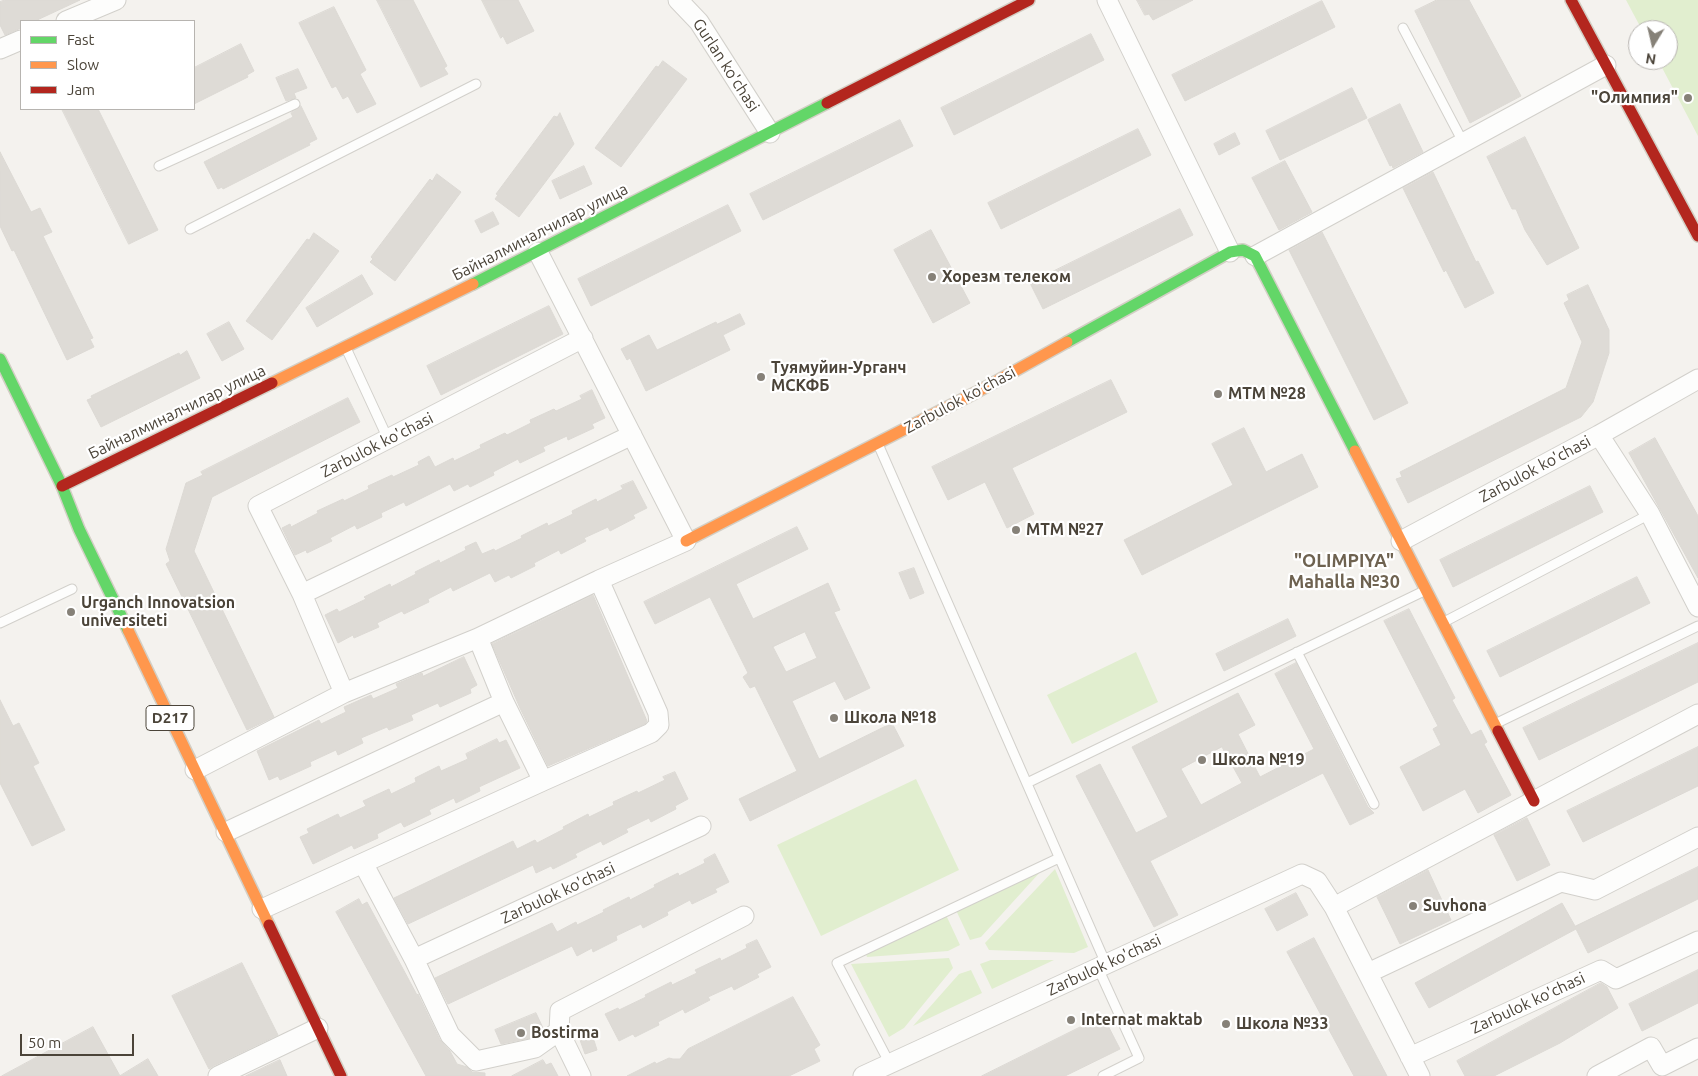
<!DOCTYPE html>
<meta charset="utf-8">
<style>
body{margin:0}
#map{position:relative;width:1698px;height:1076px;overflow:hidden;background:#f4f2ee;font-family:Ubuntu,sans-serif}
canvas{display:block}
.legend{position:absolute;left:20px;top:20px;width:175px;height:90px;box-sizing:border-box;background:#fff;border:1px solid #b7b4b0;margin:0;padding:6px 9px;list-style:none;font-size:15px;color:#4b4439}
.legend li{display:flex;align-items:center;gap:10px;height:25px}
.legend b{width:25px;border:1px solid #b7b4b0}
.north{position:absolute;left:1628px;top:20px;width:50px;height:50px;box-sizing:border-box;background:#fff;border:1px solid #b7b4b0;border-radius:50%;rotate:189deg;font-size:14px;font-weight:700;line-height:20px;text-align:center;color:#4b4439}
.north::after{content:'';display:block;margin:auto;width:18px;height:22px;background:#868178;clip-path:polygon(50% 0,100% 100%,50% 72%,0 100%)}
.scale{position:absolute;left:20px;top:1034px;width:114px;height:22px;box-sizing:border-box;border:2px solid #4b4439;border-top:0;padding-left:6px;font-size:15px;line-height:18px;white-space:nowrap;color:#4b4439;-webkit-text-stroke:4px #fff;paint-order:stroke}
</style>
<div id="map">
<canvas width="1698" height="1076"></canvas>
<ul class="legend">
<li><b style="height:6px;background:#63d668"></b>Fast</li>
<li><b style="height:6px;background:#ff974d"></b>Slow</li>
<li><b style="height:6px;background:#b3261e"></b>Jam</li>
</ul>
<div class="north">N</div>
<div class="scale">50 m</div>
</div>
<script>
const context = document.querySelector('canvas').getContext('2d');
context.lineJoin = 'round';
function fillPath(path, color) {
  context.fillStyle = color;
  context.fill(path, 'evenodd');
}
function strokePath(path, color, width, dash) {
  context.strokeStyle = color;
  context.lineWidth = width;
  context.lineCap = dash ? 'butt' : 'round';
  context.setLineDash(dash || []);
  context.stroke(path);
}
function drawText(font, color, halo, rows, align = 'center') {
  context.font = font + ' Ubuntu,sans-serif';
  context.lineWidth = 4.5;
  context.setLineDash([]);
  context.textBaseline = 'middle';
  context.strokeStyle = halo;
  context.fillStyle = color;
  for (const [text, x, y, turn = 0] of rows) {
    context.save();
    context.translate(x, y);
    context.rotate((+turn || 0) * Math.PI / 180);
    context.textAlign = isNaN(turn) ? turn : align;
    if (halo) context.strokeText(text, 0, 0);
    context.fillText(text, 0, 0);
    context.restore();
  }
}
const green = new Path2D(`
 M1626 0H1698V136L1658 60H1668V30H1642Z
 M1136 652 1158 702 1072 744 1047 695Z
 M916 779 959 870 821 936 777 845Z
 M1055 869 1088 947 1074 953 989 950 985 943Z
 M1042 870 981 937 970 940 955 908Z
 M946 915 960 945 948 951 867 957 866 954Z
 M949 958 953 968 904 1028 889 1037 851 964Z
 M991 960H1054L992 989 980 964Z
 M971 970 982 993 913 1026 959 974Z`);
const building = new Path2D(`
 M5 0H80L35 21H21V28L5 35 0 25V2Z
 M377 0H413L447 66 444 68 448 74 421 87Z
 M482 0H518L534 31 507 44 503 36 501 38Z
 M1137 0H1193L1153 20 1149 14 1145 15Z
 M1437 0H1469L1521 96 1470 123 1415 11Z
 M1322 1 1335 27 1185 101 1172 75Z
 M334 7 366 70 360 74 376 104 357 113 348 96 343 99 336 86 332 88 299 23Z
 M1091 34 1104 60 954 135 941 108Z
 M241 44 254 71 247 75 248 77 194 104V68Z
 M663 61 687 79 621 167 595 148 656 66 658 67Z
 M298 69 307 88 294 93 296 98 286 101 276 78Z
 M1352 88 1367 118 1280 160 1266 131Z
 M1400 104 1423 152 1393 168 1392 165 1390 166 1368 120Z
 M301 106 317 139 309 143 310 145 288 156 223 189 222 187 218 189 204 162 293 117 291 113Z
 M62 109H98L158 230 129 244Z
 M560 113 574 144 519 217 495 199 498 195 496 194 554 116 557 117Z
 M900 120 913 146 763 220 750 194Z
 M1138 129 1151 155 1001 229 988 203Z
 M1235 133 1240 144 1219 155 1214 144Z
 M1525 137 1579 248 1547 265 1525 230 1516 209H1512L1487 157Z
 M0 152 31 212 40 208 52 232 43 236 93 338 90 339 94 347 67 360 14 250 12 251 0 226Z
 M1285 161 1312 212 1279 230 1252 178Z
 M584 166 592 184 560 199 552 181Z
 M1433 172 1476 262 1478 261 1494 293 1465 308 1446 270 1444 272 1403 188Z
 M437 174 461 192 395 281 370 262 373 259 371 257 430 179 432 181Z
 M728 205 741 231 591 306 578 279Z
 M1180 209 1193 235 1043 309 1030 283Z
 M493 212 499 224 481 233 475 221Z
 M931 230 970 303 933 323 894 250Z
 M1322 232 1408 403 1374 420 1289 250Z
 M314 233 339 251 272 340 246 321 307 239 309 240Z
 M362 275 373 294 317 327 306 308Z
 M1588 285 1609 330V353L1593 402 1581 417 1408 503 1396 479 1402 477 1400 472 1566 388 1582 342 1564 303 1569 300 1567 295Z
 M549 306 563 334 441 395 427 366Z
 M740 314 745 324 723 335 730 350 646 391 630 358 627 360 621 349 649 335 657 350 716 322 717 324Z
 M229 322 244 349 222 361 207 334Z
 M187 351 200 378 101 427 87 400 92 398 91 396 179 353 180 355Z
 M1111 380 1127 412 1012 468 1034 514 1007 528 985 482 948 500 932 467Z
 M592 390 605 418 592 424 594 428 568 440 567 436 543 447 545 451 520 463 518 459 493 472 494 475 470 487 468 484 454 491 450 484 406 506 404 502 381 513 382 517 357 529 355 525 330 538 332 541 307 553 306 550 295 555 282 528 290 524 291 527 318 513 317 511 343 499 344 501 369 489 368 486 392 475 393 477 419 465 418 462 429 456 435 467 453 458 454 461 481 448 480 445 505 433 507 435 531 423 530 420 554 409 556 411 582 399 580 396Z
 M348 398 360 422 212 497 194 551 274 717 247 730 166 564 170 561 166 549 186 483 203 475 201 472Z
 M1244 428 1266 472 1302 454 1318 487 1142 575 1124 540 1233 485 1212 444Z
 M1655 438 1698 516V578L1629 453Z
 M633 481 647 508 633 515 635 518 610 531 608 527 584 538 586 541 561 554 559 550 534 563 535 566 511 578 509 575 495 582 490 573 453 591 451 587 428 599 429 602 404 614 402 611 377 623 379 627 354 638 353 635 338 643 325 615 337 609 339 612 366 599 364 597 390 584 391 587 416 574 415 572 439 560 440 563 466 550 465 547 476 542 482 554 494 549 495 551 522 538 521 536 547 523 548 526 573 514 572 511 596 499 597 502 623 489 621 486Z
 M1590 486 1603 512 1453 587 1440 560Z
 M797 527 808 549 736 584 753 619 828 583 840 610 834 612 870 688 845 700 835 681 792 701 819 759 892 723 904 746 750 821 739 799 797 771 755 686 750 688 743 677 748 673 710 597 655 624 644 602ZM805 632 817 658 786 672 773 647Z
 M914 568 924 593 910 599 899 573Z
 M1637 577 1650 603 1500 677 1487 651Z
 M593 595 647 721 645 724 548 766 520 708 492 644Z
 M1409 609 1455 698 1452 700 1471 735 1481 730 1487 742 1484 744 1511 795 1478 813 1465 789 1423 811 1400 767 1441 745 1433 729 1438 726 1384 621Z
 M1288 619 1296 636 1224 671 1216 654Z
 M1698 643V682L1539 760 1523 728Z
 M464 657 477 685 470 689 471 693 440 707 438 703 411 715 413 720 389 730 387 727 361 738 363 743 338 755 336 750 310 762 311 766 280 780 278 776 269 780 257 751 319 720 321 724 346 712 344 707 371 695 373 699 398 688 396 684 422 673 423 676Z
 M1296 663 1368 807 1374 813 1350 825 1323 773 1150 861 1178 915 1154 927 1076 776 1100 764 1136 833 1168 817 1132 747 1238 693 1255 725 1238 734 1260 777 1314 749 1275 674ZM1222 747 1242 783 1201 805 1181 769Z
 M0 700 13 726 19 723 39 763 33 766 65 830 32 846 0 783Z
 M497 739 499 743 506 740 520 768 479 787 480 791 456 803 454 798 429 810 431 814 404 827 401 822 377 834 378 838 354 849 352 845 313 864 300 837 309 833 307 829 338 814 340 818 366 806 363 801 389 789 391 794 416 782 415 778 439 766 441 771 468 759 466 754Z
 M1698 747V786L1583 842 1567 811Z
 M675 772 688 799 675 806 676 809 651 822 649 818 626 829 628 832 603 845 601 841 575 854 577 857 553 869 551 866 536 873 533 865 408 924 394 898 513 841 517 849 535 840 537 843 564 829 563 827 588 814 589 817 614 805 613 802 637 791 638 793 665 780 663 777Z
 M1527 818 1550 865 1517 881 1494 835Z
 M715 854 729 882 715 889 717 892 692 904 690 900 667 912 668 915 643 928 641 924 616 936 617 940 593 952 592 948 577 956 572 946 448 1004 435 978 552 923 557 932 576 922 577 925 604 912 603 910 629 897 630 900 655 887 654 885 678 873 679 876 705 863 704 860Z
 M1698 867V899L1588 953 1576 929 1429 1008 1415 983 1562 903 1575 926Z
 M1428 870 1451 920 1400 944 1377 897Z
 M1296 893 1308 915 1277 931 1265 909Z
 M359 899 362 905 367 902 417 995 418 994 440 1040 450 1051 457 1064 467 1067 472 1072 485 1073V1076H426L336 912Z
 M1314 938 1387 1076H1354L1287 952Z
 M757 940 771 967 757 974 759 977 734 990 732 986 708 997 710 1000 685 1013 683 1009 658 1022 659 1025 635 1037 633 1034 619 1041 605 1014 618 1008 619 1010 646 997 645 995 671 982 672 985 697 973 695 970 720 958 721 961 747 948 746 945Z
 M242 963 278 1035 213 1066 209 1069 172 996Z
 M1698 970V1003L1642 1031 1629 1004Z
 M1601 983 1607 987 1618 1008 1560 1043 1494 1076H1465L1457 1061Z
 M793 997 820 1045 814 1049 820 1061 789 1076H627L655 1062 656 1064 669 1058 673 1059H680L688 1049Z
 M536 1013 543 1028 530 1038 501 1044 495 1030Z
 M1103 1016 1120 1049 1065 1076H982Z
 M93 1027 120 1076H2Z
 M592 1034 597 1050 585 1054 580 1040Z
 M148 1059 158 1076H120Z
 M280 1060 287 1076H246Z
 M543 1060 546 1065 551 1063 558 1076H512Z`);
const lane = new Path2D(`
 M1403 28 1463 142
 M159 166 295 104
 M190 229 476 84
 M346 348 388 439
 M878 444 1106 964
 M1444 622 1650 514
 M0 623 72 589
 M1297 652 1374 804
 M1497 723 1698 626
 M1027 783 1424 591
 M1098 968 1139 1058 1103 1076
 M890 1064 837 963 1059 858`);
const street = new Path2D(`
 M678 0 699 22 770 133
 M1107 0 1230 252
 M66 21 116 0
 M0 49 21 40
 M1255 256 1606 65
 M1599 435 1698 379
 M1401 541 1599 435 1650 514 1698 607
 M302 594 632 435
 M478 638 344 693 302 594 258 506 583 338
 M195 770 344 693
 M543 781 651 733 659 725 658 713 599 580
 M226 832 504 702
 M363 863 414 959 701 826
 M1334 907 1698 714
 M262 909 543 781 504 702 478 638 599 580 686 541 538 252
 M414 959 450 1035 476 1061 535 1048 559 1031 560 1011 744 916
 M1368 973 1561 882 1595 890 1698 837
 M559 1031 581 1076
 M1410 1057 1601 970 1616 979 1698 941
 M218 1076 318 1028
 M863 1076 1302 874 1317 881 1334 907 1420 1076
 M1597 1076 1651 1047 1662 1066 1698 1048`);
const fast = new Path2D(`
 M473 284 827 103
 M1067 342 1230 252 1243 250 1255 256 1355 451
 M0 359 62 486 79 529 128 630`);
const slow = new Path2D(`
 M272 383 473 284
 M1355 451 1498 731
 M686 541 977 392 1067 342
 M128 630 269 925`);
const jam = new Path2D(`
 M1571 0 1698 236
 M827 103 1029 0
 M62 486 272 383
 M1498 731 1534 801
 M269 925 341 1076`);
const markers = [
 [1688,98,5,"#868178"],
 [932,277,5,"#868178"],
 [761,377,5,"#868178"],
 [1218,394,5,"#868178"],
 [1016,530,5,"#868178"],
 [71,612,5,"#868178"],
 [834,718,5,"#868178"],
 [1202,760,5,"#868178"],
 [1413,906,5,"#868178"],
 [1071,1020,5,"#868178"],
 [1226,1024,5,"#868178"],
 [521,1033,5,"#868178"]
];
const shields = [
 [170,718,48]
];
const shieldNames = [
 ["D217",170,718]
];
const streetNames = [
 ["Gurlan ko'chasi",726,65,57],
 ["Байналминалчилар улица",540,232,-27],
 ["Zarbulok ko'chasi",960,400,-28],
 ["Байналминалчилар улица",177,412,-26],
 ["Zarbulok ko'chasi",377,445,-27],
 ["Zarbulok ko'chasi",1535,469,-28],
 ["Zarbulok ko'chasi",558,893,-25],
 ["Zarbulok ko'chasi",1104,965,-25],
 ["Zarbulok ko'chasi",1528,1003,-25]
];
const poiNames = [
 ["\"Олимпия\"",1678,98,"right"],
 ["Хорезм телеком",942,277],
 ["Туямуйин-Урганч",771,368],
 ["МСКФБ",771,386],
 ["MTM №28",1228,394],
 ["MTM №27",1026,530],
 ["Urganch Innovatsion",81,603],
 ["universiteti",81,621],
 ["Школа №18",844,718],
 ["Школа №19",1212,760],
 ["Suvhona",1423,906],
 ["Internat maktab",1081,1020],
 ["Школа №33",1236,1024],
 ["Bostirma",531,1033]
];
const neighbourhoodNames = [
 ["\"OLIMPIYA\"",1344,561],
 ["Mahalla №30",1344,582]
];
fillPath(green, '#e1eecf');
fillPath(building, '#dedbd6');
strokePath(building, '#dcd9d4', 1);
strokePath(lane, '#d2d0cb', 11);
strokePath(street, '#d2d0cb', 21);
strokePath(fast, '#d3cfc5', 14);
strokePath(slow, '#d3cfc5', 14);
strokePath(jam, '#d3cfc5', 14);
strokePath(lane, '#fdfdfc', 9);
strokePath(street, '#fdfdfc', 19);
strokePath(fast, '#63d668', 11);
strokePath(slow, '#ff974d', 11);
strokePath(jam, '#b3261e', 11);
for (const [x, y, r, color] of markers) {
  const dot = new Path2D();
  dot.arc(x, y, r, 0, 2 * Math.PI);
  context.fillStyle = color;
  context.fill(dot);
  strokePath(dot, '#fff', 2);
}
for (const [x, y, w] of shields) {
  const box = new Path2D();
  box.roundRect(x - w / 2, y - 12.5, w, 25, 4);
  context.fillStyle = '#fff';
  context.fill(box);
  strokePath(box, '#4b4439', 1);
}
drawText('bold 15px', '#4b4439', null, shieldNames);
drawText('16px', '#4b4439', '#fff', streetNames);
drawText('bold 16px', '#4b4439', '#fff', poiNames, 'left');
drawText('bold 18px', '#6e6250', '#fff', neighbourhoodNames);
</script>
